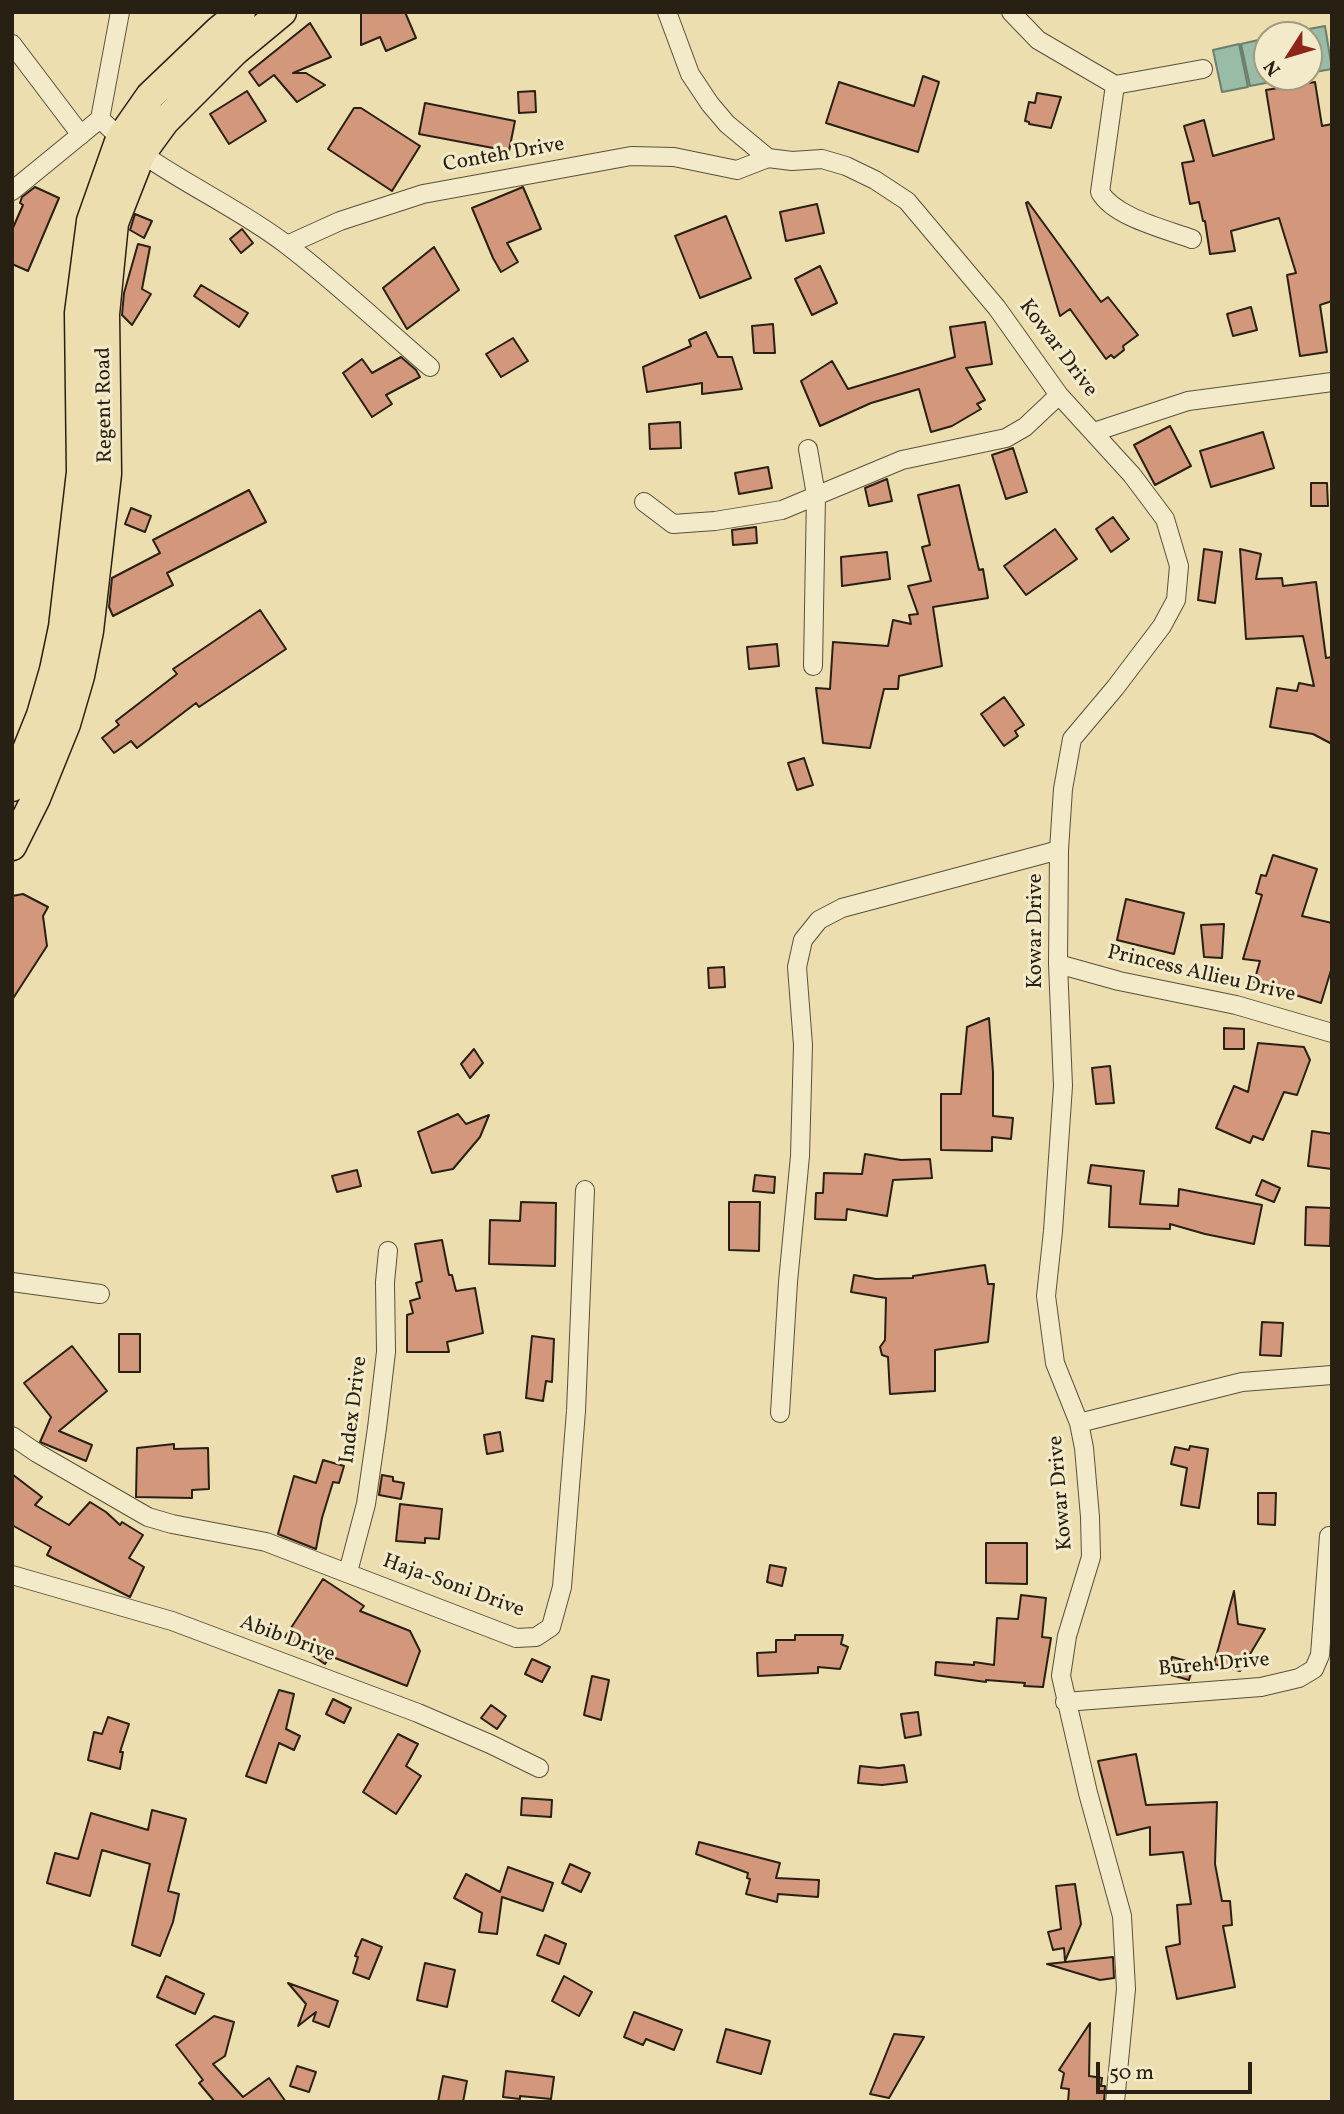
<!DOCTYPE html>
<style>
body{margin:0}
#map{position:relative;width:1344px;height:2114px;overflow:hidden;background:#ecdeae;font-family:Vollkorn,serif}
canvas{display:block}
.frame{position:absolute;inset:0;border:14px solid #292014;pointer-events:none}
.north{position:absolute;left:1253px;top:21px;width:70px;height:70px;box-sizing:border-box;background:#f3eaca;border:2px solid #a29981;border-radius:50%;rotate:233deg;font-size:19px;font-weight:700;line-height:28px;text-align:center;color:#292014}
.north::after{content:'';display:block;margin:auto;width:24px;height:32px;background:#8f2418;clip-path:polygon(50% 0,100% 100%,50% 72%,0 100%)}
.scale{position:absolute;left:1096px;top:2062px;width:156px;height:32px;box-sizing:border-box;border:4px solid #292014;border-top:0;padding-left:9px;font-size:21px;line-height:24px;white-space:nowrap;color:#292014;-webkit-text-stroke:5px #f3eaca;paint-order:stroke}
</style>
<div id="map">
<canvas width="1344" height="2114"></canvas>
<div class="frame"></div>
<div class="north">N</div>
<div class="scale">50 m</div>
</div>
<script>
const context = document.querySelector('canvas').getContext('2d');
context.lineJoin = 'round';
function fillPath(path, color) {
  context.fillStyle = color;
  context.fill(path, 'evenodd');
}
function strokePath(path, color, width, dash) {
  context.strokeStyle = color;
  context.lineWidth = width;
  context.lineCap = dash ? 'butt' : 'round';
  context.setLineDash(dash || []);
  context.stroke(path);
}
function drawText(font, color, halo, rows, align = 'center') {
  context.font = font + ' Vollkorn,serif';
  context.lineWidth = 6;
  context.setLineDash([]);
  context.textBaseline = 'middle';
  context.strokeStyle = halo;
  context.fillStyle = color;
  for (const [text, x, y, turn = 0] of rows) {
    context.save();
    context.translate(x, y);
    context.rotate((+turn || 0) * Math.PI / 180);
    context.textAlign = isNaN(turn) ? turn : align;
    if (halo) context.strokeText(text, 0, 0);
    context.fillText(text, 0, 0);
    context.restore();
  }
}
const water = new Path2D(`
 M1325 26 1332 69 1309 73V35H1299L1298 31Z
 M1267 38V77H1275L1276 81 1250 86 1241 44Z
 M1239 44 1248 87 1222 92 1213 50Z`);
const building = new Path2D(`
 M361 12H405L416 38 386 51 380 37 361 45Z
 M310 23 331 57 293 73H306L325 85 297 102 274 75 259 86 249 72Z
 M923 76 939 82 918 152 826 123 839 82 914 106Z
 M1315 82 1322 126 1332 124V301L1320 305 1327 352 1300 356 1287 275 1296 273 1279 218 1231 231 1235 251 1210 254 1205 221H1203L1199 202 1190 204 1182 163 1194 161 1184 126 1204 120 1213 156 1274 139 1266 90Z
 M247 91 266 121 229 144 210 114Z
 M535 91 536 112 519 113 518 92Z
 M1037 93 1061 97 1051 128 1029 124V122L1025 121 1029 102 1035 103Z
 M425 103 515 121 509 151 419 134Z
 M354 108H361L420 146 392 191 328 149Z
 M35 187 59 198 28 271 12 264V230L23 205 20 203 22 197Z
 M523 187 541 229 507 243 518 262 501 272 493 258 472 208Z
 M1028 202 1101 302 1108 297 1138 335 1123 346 1124 350 1114 358 1111 355 1106 359 1070 309 1060 316 1026 203Z
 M817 204 824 233 786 241 780 212Z
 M135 214 152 221 144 238 130 230Z
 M726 216 751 278 700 298 675 236Z
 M242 229 253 243 241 253 230 239Z
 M138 244 150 247 142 289 151 294 132 325 122 315 124 293Z
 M434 247 459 290 407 329 383 288Z
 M820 266 837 303 812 315 795 279Z
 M201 285 248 313 239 327 194 296Z
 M1251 307 1257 330 1233 336 1227 314Z
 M985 322 992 364 966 368 985 400 977 404 981 409 952 426 931 432 919 389 871 403 820 426 801 381 832 361 848 389 955 357 950 327Z
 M773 324 775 353H754L752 326Z
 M706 332 718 357H732L742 389 702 394V383L647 392 643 367 691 346 689 340Z
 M513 338 528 361 501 377 486 354Z
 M401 357 416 370 420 377 386 395 392 404 372 417 343 373 362 359 372 373Z
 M680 422 681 448 650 449 649 424Z
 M1170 426 1191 466 1155 485 1134 445Z
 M1263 432 1274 468 1211 487 1200 451Z
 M1013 448 1027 492 1006 499 992 455Z
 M768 467 772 488 739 494 735 473Z
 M887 479 892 501 869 506 865 488Z
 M1311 483H1327L1328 506H1311Z
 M959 485 979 570 983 569 988 598 933 607 942 666 899 676 898 689H884L870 748 823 743 816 688 830 689 833 642 888 646 893 620 911 624 909 615 918 614 908 586 931 581 922 547 930 545 918 495Z
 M249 490 266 522 167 573 173 585 113 616 109 607 112 578 160 553 153 540Z
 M131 508 151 516 145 532 125 524Z
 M1113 517 1129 539 1111 552 1096 529Z
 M756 527 757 543 733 545 732 530Z
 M1055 529 1077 559 1026 595 1004 566Z
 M1204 549 1222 552 1215 603 1198 600Z
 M1240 549 1261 554 1256 579 1282 578 1283 586 1316 582 1326 658 1332 657V744L1313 734 1270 727 1277 688 1297 691 1299 683 1314 686 1303 636 1246 639Z
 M887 552 890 579 842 586 841 557Z
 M260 610 286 649 199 707 196 703 137 748 131 741 114 753 102 738 119 725 116 721 177 674 173 669Z
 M777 644 779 666 749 669 747 647Z
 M1004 697 1024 725 1015 731 1018 736 1004 746 981 714Z
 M804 758 813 785 797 790 788 763Z
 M1273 855 1317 869 1302 916 1332 923V967L1321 1003 1254 982 1260 961 1243 959 1262 895 1256 893 1261 875 1266 876Z
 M23 894 48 907 43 916 47 946 12 1000V896Z
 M1126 899 1184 913 1174 954 1117 940Z
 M1224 924 1222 958 1204 957 1201 925Z
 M724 967 725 987 709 988 708 968Z
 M989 1018 993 1072V1116L1013 1118 1011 1139 992 1137V1151L941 1150V1094H961L967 1027Z
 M1224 1028 1244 1029V1049H1224Z
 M1258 1043 1304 1047 1310 1060 1297 1095 1284 1092 1263 1140 1253 1136 1250 1143 1216 1128 1234 1086 1248 1092Z
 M474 1049 483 1063 470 1078 461 1064Z
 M1110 1066 1114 1103 1096 1104 1092 1068Z
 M458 1114 466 1124 489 1115 480 1137 453 1169 432 1173 418 1132Z
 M1312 1131 1332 1134V1169L1308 1166Z
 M865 1154 901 1160 930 1159 932 1178 893 1180 887 1216 847 1209 846 1220 815 1219 816 1193H823L824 1173 862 1174Z
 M1091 1165 1144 1171 1140 1204 1178 1206 1179 1189 1262 1205 1254 1244 1205 1234 1170 1224V1229L1109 1227 1111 1186 1088 1183Z
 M357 1170 361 1186 337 1192 332 1176Z
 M755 1175 775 1177 774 1193 753 1191Z
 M1262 1180 1280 1188 1274 1202 1256 1195Z
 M521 1202 556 1203 555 1266 489 1264 490 1220 520 1221Z
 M729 1202H760L759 1251 729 1250Z
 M1306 1207 1331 1208 1330 1246 1305 1245Z
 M442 1240 449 1275H452L456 1291 475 1288 483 1333 447 1342 449 1352H407V1315L413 1313 410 1301 420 1298 416 1283 422 1281 415 1244Z
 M985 1265 988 1284H994L988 1342 935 1350V1391L890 1394 888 1357 882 1355 880 1347 885 1340 886 1298 851 1292 854 1275 876 1279 913 1278V1276Z
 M1262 1322 1283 1323 1281 1356 1260 1355Z
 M119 1334H140V1372H119Z
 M532 1336 554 1339 552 1382 546 1381 543 1401 526 1398Z
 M72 1346 107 1391 59 1431 92 1445 86 1461 40 1442 51 1417 24 1383Z
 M500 1432 503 1451 487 1454 484 1435Z
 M174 1444V1449L208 1448 209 1489 192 1490V1498L136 1497 137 1448Z
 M1190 1446 1208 1449 1199 1508 1181 1505 1187 1468 1171 1464 1175 1447 1189 1450Z
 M323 1460 344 1466 339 1483 333 1482 322 1518 316 1549 278 1534 294 1476 316 1483Z
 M12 1474 42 1497 35 1505 69 1525 90 1502 106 1512 120 1525 122 1522 143 1535 129 1558 144 1567 130 1597 47 1555 51 1547 12 1525Z
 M382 1475 393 1477V1481L404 1483 401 1499 379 1495Z
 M1258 1493H1276L1275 1525 1258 1524Z
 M400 1504 442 1509 439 1539 425 1538V1543L396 1541Z
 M986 1543H1027V1584L986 1583Z
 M770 1565 786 1568 782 1586 767 1582Z
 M323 1579 364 1606 360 1611 410 1631 420 1651 407 1686 330 1656 325 1664 285 1637Z
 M1234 1591 1238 1624 1265 1629 1240 1671 1214 1664Z
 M1021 1595 1046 1598 1042 1637 1051 1638 1043 1687 1024 1686 1025 1683 986 1680V1682L935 1675 936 1662 974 1665V1662L994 1665 997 1618 1018 1619Z
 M795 1635H843L841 1644 848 1647 840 1669 818 1667V1673L758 1676 757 1653 776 1652V1640H795Z
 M1172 1657 1194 1663 1189 1680 1168 1674Z
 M532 1659 550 1667 542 1682 525 1674Z
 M592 1676 609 1680 601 1720 584 1715Z
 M279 1690 294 1694 286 1729 300 1736 294 1750 279 1743 266 1783 246 1776Z
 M333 1699 351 1708 344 1723 326 1714Z
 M491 1705 506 1716 497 1729 481 1718Z
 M918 1712 921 1735 905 1738 901 1714Z
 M108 1717 129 1724 120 1752H123L120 1769 88 1760 94 1732 102 1734Z
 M398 1734 418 1744 406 1766 421 1776 396 1814 363 1792Z
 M1136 1754 1146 1805 1217 1802 1215 1864 1222 1901H1230L1232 1925 1223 1926 1235 1987 1177 1999 1166 1947 1180 1944 1177 1905 1191 1904 1183 1852 1150 1855V1827L1117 1835 1098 1761Z
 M904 1765 907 1782 882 1785 858 1783 860 1766 879 1768Z
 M522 1798 552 1800 551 1817 521 1815Z
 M152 1810 186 1819 168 1891 179 1894 173 1922 160 1956 132 1945 150 1864 102 1850 90 1896 47 1883 55 1853 78 1859 91 1813 148 1830Z
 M699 1842 780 1863 776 1878 819 1880 818 1897 778 1894 777 1902 746 1894 750 1879 747 1878 748 1873 696 1854Z
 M570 1864 590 1873 581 1892 562 1883Z
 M508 1867 553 1883 543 1911 502 1897 497 1934 479 1932 482 1913 454 1898 466 1874 500 1892Z
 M1075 1884 1081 1924 1065 1961 1064 1948 1053 1950 1048 1932 1061 1929 1056 1886Z
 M545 1935 566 1944 559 1964 537 1955Z
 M362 1939 382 1947 369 1979 353 1973 358 1957 355 1956Z
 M1113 1957 1114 1978 1100 1980 1047 1964Z
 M425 1963 455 1970 447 2007 417 2000Z
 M166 1976 204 1994 195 2014 157 1997Z
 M564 1976 592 1992 579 2016 552 2001Z
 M288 1983 338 2001 329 2027 313 2021 316 2012 298 2026 306 2004Z
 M634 2012 682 2030 674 2050 646 2039 643 2045 624 2037Z
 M214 2016 234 2022 225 2056 213 2064 243 2097 269 2078 286 2102H215L199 2083 203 2080 176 2045Z
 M1090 2023 1089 2076 1102 2078 1101 2086H1105L1104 2102H1068L1069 2089 1061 2088 1064 2073 1059 2070Z
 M726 2029 770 2041 761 2074 717 2062Z
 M894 2034 924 2037 889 2098 870 2094Z
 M297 2066 316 2072 309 2092 290 2086Z
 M506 2071 554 2077 551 2099 520 2096V2099L503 2097Z
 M443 2076 467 2081 463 2102H438Z`);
const street = new Path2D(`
 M667 12 690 74 710 104 727 124 768 158 792 161 822 159 846 166 875 180 907 201 997 308 1059 395 1132 475 1165 519 1179 566 1176 600 1162 626 1115 688 1072 739 1063 789 1059 850 1058 964 1063 1086 1053 1231 1046 1296 1055 1363 1079 1423 1084 1448 1090 1517 1091 1557 1067 1636 1061 1676 1088 1793 1122 1916 1126 1989 1115 2102
 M1011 12 1038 40 1115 85 1203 69
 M12 44 81 135
 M1115 85 1100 192C1114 217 1165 229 1192 239
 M100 119 120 12
 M12 191 100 119C155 173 227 199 287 245 337 283 383 327 430 367
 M287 245 340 221 423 194 582 165 631 156 674 157 737 170 768 158
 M1094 432 1188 401 1332 382
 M808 449 816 495 813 666
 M644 502 673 524 715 521 782 510 902 460 1006 438 1025 427 1059 395
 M1058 964 1119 981 1236 1005 1332 1033
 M12 1282 100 1294
 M780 1413 788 1282 800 1156 803 1045 797 967 803 940 819 920 842 908 1059 850
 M1079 1423 1242 1382 1332 1375
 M12 1436 37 1453 148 1517 172 1524 266 1542 516 1638 536 1637 551 1627 562 1587 576 1411 585 1190
 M348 1572 366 1504 377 1428 386 1352 385 1282 388 1251
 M12 1575 172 1621 418 1713 490 1744 539 1768
 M1065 1702 1261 1687 1299 1678 1314 1669 1320 1655 1329 1536`);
const primary = new Path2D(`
 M12 787 41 715 54 670 63 627 81 472 79 313 91 221 120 139 150 96 218 31 241 12
 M12 846 36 798 66 724 80 676 89 631 107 474 105 314 114 223 141 154 165 121 235 51 282 12`);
const streetNames = [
 ["Conteh Drive",504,156,-10],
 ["Kowar Drive",1057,349,53],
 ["Regent Road",106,405,-91],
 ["Kowar Drive",1037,931,-90],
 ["Princess Allieu Drive",1201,975,13],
 ["Index Drive",355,1410,-83],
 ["Kowar Drive",1062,1493,-95],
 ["Haja-Soni Drive",453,1587,20],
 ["Abib Drive",287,1640,20],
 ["Bureh Drive",1214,1666,-5]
];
fillPath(water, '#99bca6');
strokePath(water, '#6c7e6c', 2);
fillPath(building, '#d3977c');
strokePath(building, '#292014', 2);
strokePath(street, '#5a503a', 20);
strokePath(primary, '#292014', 31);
strokePath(street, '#f3eaca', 18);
strokePath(primary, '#ecdeae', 28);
drawText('21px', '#292014', '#f3eaca', streetNames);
</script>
